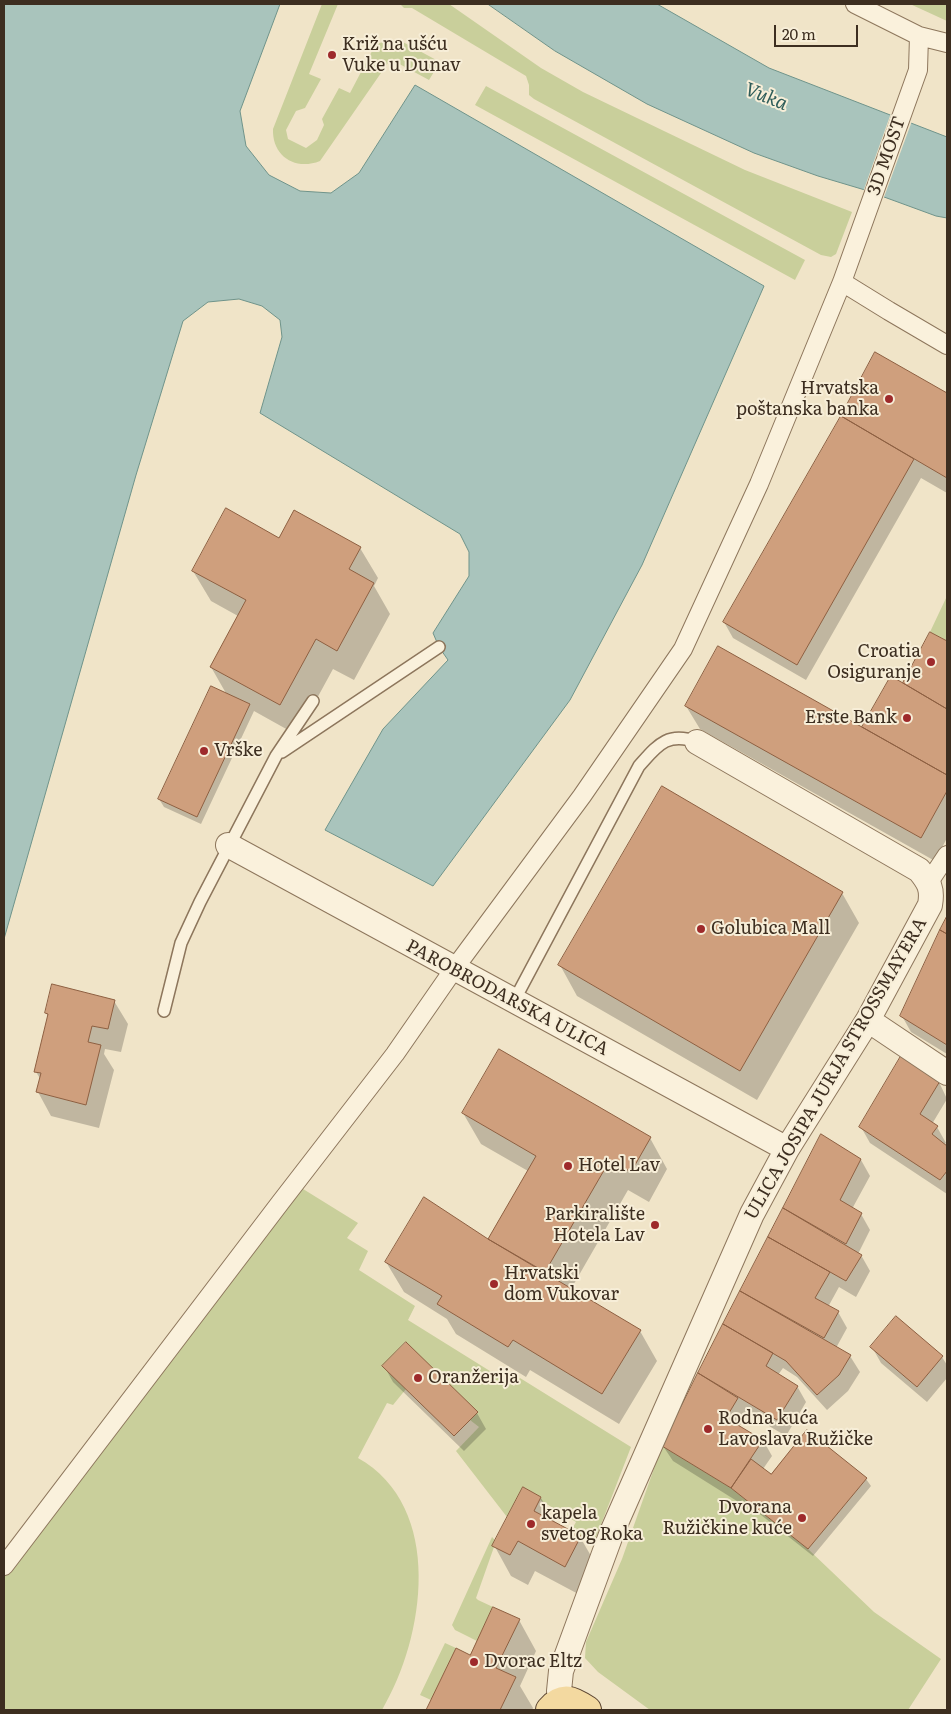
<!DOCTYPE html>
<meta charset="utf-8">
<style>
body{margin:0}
#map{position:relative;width:951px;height:1714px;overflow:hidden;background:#f0e4c8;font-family:Literata,serif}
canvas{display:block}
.frame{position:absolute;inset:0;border:5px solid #3d2e20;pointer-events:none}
.scale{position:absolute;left:774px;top:25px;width:84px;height:22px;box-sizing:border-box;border:2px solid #3d2e20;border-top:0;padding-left:6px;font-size:15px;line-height:18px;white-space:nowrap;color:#3d2e20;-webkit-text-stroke:4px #f7eed8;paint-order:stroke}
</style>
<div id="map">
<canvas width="951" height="1714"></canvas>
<div class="frame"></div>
<div class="scale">20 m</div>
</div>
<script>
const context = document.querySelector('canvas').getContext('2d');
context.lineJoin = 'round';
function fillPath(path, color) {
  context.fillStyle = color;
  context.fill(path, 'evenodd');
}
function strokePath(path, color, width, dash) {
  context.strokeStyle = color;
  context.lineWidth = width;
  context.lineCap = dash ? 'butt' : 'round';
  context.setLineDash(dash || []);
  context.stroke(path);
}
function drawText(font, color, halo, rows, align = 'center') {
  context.font = font + ' Literata,serif';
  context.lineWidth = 4;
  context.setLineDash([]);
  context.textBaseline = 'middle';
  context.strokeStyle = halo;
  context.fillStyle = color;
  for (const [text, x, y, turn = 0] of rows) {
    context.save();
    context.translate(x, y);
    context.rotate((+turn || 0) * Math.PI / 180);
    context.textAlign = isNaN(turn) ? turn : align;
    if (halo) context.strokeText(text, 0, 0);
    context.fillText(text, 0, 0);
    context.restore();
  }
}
const green = new Path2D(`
 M322 4H338L309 74 321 79 305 108 296 111 286 130 288 139 306 148 317 140 324 125 322 119 339 88 350 93 371 53 376 45 384 41H401L440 62 429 80 394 61 390 60 320 161C295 171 272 156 273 129Z
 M400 4H449L541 68 583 92 745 170 852 212 836 254 831 257 821 255 534 99 529 95V85L526 76 412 8H404Z
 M910 4H947V21Z
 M486 86 805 260 795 280 475 105Z
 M947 596V641L930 632Z
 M295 1184 358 1223 347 1238 368 1251 359 1270 415 1306 408 1320 514 1386 520 1378 631 1447 595 1540 581 1536 571 1531 576 1522 540 1500 541 1497 523 1487 507 1517 456 1451 479 1427 470 1420 477 1412 405 1342 383 1366 406 1389 393 1405 387 1403 358 1458C445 1507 425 1638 382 1710H4V1566Z
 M662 1446 731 1488 808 1549 874 1612 941 1659 908 1710H650L598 1672 585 1658 586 1642 622 1559Z
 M492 1537 495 1540 494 1547 476 1598 478 1600 493 1607 477 1641 455 1630 452 1625Z
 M445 1643 456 1648 431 1700 420 1695Z`);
const water = new Path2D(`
 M4 4H280L240 111 246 146 269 175 300 191 331 193 359 173 415 85 764 286 642 565 570 700 433 886 325 830 383 729 448 660 439 647 433 633 469 576V552L460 534 260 413 282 337 280 320 262 306 239 299 208 302 183 321 136 475 4 939Z
 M488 4H657L769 68 947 137V218L936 216 865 190 818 176 754 153 647 104 555 51Z`);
const pier = new Path2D(`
 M891 113 912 121 883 200 863 192Z`);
const shadow = new Path2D(`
 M876 354 947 395V493L921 478 806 680 733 638 724 622 842 416Z
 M280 540 360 548 378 578 374 586 390 614 354 680 333 669 297 735 254 711 201 824 164 807 159 799 227 695 211 667 238 616 211 601 193 571Z
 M931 634 947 643V838L935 861 700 729 686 706 862 729 892 678 907 687 904 683Z
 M842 893 859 923 757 1100 577 996 560 965Z
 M947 919V1054L911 1032 902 1016Z
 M114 1001 128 1024 121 1052 105 1049 104 1054 114 1070 99 1128 51 1116 38 1092 41 1080 36 1072 49 1018 46 1013Z
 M939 1082 947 1099 932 1124 937 1127 946 1143 944 1145 947 1147V1194L870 1143 861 1127Z
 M463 1113 650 1138 667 1169 649 1202 628 1190 571 1289 640 1331 657 1361 619 1424 530 1370 526 1377 456 1334 447 1319 404 1292 386 1262 489 1241 528 1171 481 1144Z
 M822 1135 861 1160 870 1176 852 1209 861 1214 870 1230 858 1254 861 1255 870 1271 856 1297 839 1287 828 1307 838 1312 847 1328 836 1348 850 1356 860 1372 848 1391 827 1410 797 1377 783 1368 778 1375 797 1386 806 1402 786 1436 747 1413 739 1427 763 1440 772 1456 763 1469 772 1476 866 1479 871 1486 813 1556 742 1500 740 1503 673 1461 663 1446Z
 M896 1318 942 1357 947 1365V1378L927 1402 881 1363 872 1347Z
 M384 1366 477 1413 486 1429 464 1451 393 1382Z
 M541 1498 556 1524 580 1537 598 1568 582 1596 535 1571 528 1585 511 1576 494 1545Z
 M519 1620 536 1651 520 1686 533 1708 532 1710H427L456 1650 471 1657Z`);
const building = new Path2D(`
 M875 352 947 393V478L841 416Z
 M841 416 914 459 797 665 723 622Z
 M226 508 279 538 294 510 361 547 349 569 374 583 337 651 316 639 280 705 210 667 246 600 192 571Z
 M930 632 947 641V709L903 683Z
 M718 646 947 775V791L921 838 685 706Z
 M891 676 947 709V775L862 727Z
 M211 686 250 704 197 817 158 799Z
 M662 786 843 892 740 1071 558 965Z
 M947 916V934L940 930Z
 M940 930 947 934V1045L900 1016Z
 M52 984 115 1000 108 1029 92 1026 88 1042 101 1045 86 1105 36 1092 41 1073 34 1072 48 1014 45 1013Z
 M499 1049 651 1137 631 1172 610 1160 545 1272 488 1239 536 1156 462 1113Z
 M901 1056 940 1081 920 1114 938 1126 932 1134 947 1146V1171L940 1180 859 1127Z
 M821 1134 861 1159 840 1200 862 1213 846 1244 783 1208Z
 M424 1197 488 1239 641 1330 602 1394 513 1340 508 1347 437 1304 442 1296 385 1262Z
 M783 1208 862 1255 846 1281 768 1237Z
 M768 1237 830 1272 815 1298 839 1311 824 1338 740 1291Z
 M740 1291 851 1355 839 1375 817 1395 786 1361 723 1324Z
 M896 1316 943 1356 917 1387 870 1347Z
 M723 1324 773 1353 766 1366 798 1386 777 1420 698 1373Z
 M406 1342 478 1412 454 1436 382 1366Z
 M698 1373 738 1398 726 1418 763 1440 731 1488 662 1446Z
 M807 1430 867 1478 808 1549 731 1488 751 1459 771 1474Z
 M523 1487 541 1497 534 1511 581 1536 565 1567 518 1541 510 1555 492 1546Z
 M493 1607 520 1619 496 1668 516 1677 500 1710H426L456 1648 470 1655Z`);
const service = new Path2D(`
 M282 752 439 647
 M514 1001 639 766C657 746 667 731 697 742
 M164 1011 181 943 200 902 276 756 313 701`);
const pedestrian = new Path2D(`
 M855 4 919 36 947 43
 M842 282 889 311 947 345
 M929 882 947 855
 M4 1566 280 1203 395 1054 454 969 582 796 683 649 759 484 842 282 918 70 919 36`);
const minor = new Path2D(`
 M228 845 787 1149
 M868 1020 947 1073
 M562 1700 559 1691 561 1671 612 1532 752 1214 787 1149 868 1020 930 905C933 889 929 882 919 870L697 742`);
const primary = new Path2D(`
 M550 1710C563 1695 572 1700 587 1710`);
const markers = [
 [332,55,5,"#9e2a2b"],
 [889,399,5,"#9e2a2b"],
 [931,662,5,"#9e2a2b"],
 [907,718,5,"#9e2a2b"],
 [204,751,5,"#9e2a2b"],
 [701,929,5,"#9e2a2b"],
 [568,1166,5,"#9e2a2b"],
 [655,1225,5,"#9e2a2b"],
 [494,1284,5,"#9e2a2b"],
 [418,1378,5,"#9e2a2b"],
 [708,1429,5,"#9e2a2b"],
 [802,1518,5,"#9e2a2b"],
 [531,1524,5,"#9e2a2b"],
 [474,1662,5,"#9e2a2b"]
];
const poiNames = [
 ["Križ na ušću",342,45],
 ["Vuke u Dunav",342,66],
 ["Hrvatska",879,389,"right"],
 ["poštanska banka",879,410,"right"],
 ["Croatia",921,652,"right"],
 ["Osiguranje",921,673,"right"],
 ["Erste Bank",897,718,"right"],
 ["Vrške",214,751],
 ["Golubica Mall",711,929],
 ["Hotel Lav",578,1166],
 ["Parkiralište",645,1215,"right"],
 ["Hotela Lav",645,1236,"right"],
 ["Hrvatski",504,1274],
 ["dom Vukovar",504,1295],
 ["Oranžerija",428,1378],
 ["Rodna kuća",718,1419],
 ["Lavoslava Ružičke",718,1440],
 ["Dvorana",792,1508,"right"],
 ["Ružičkine kuće",792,1529,"right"],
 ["kapela",541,1514],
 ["svetog Roka",541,1535],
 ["Dvorac Eltz",484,1662]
];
const streetNames = [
 ["3D MOST",887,156,-71],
 ["PAROBRODARSKA ULICA",507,998,28],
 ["ULICA JOSIPA JURJA STROSSMAYERA",836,1069,-60]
];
const waterNames = [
 ["Vuka",766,97,22]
];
fillPath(green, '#c9cf9b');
fillPath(water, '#a9c4bc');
strokePath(water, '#6f938a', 1);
fillPath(pier, '#f0e4c8');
fillPath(shadow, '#0003');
fillPath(building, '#cf9f7d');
strokePath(building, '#8d5f41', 1);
strokePath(service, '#8d765c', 14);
strokePath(pedestrian, '#8d765c', 20);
strokePath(minor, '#8d765c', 26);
strokePath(primary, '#5b4430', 30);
strokePath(service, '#faf1dc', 11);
strokePath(pedestrian, '#faf1dc', 18);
strokePath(minor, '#faf1dc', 24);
strokePath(primary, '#f3d9a0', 28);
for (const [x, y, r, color] of markers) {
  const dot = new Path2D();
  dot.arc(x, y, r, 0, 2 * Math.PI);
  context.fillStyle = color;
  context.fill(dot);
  strokePath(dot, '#f7eed8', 2);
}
drawText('18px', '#3d2e20', '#f7eed8', poiNames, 'left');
drawText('18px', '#3d2e20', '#f7eed8', streetNames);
drawText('italic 19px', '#2f5d5a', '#f7eed8', waterNames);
</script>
